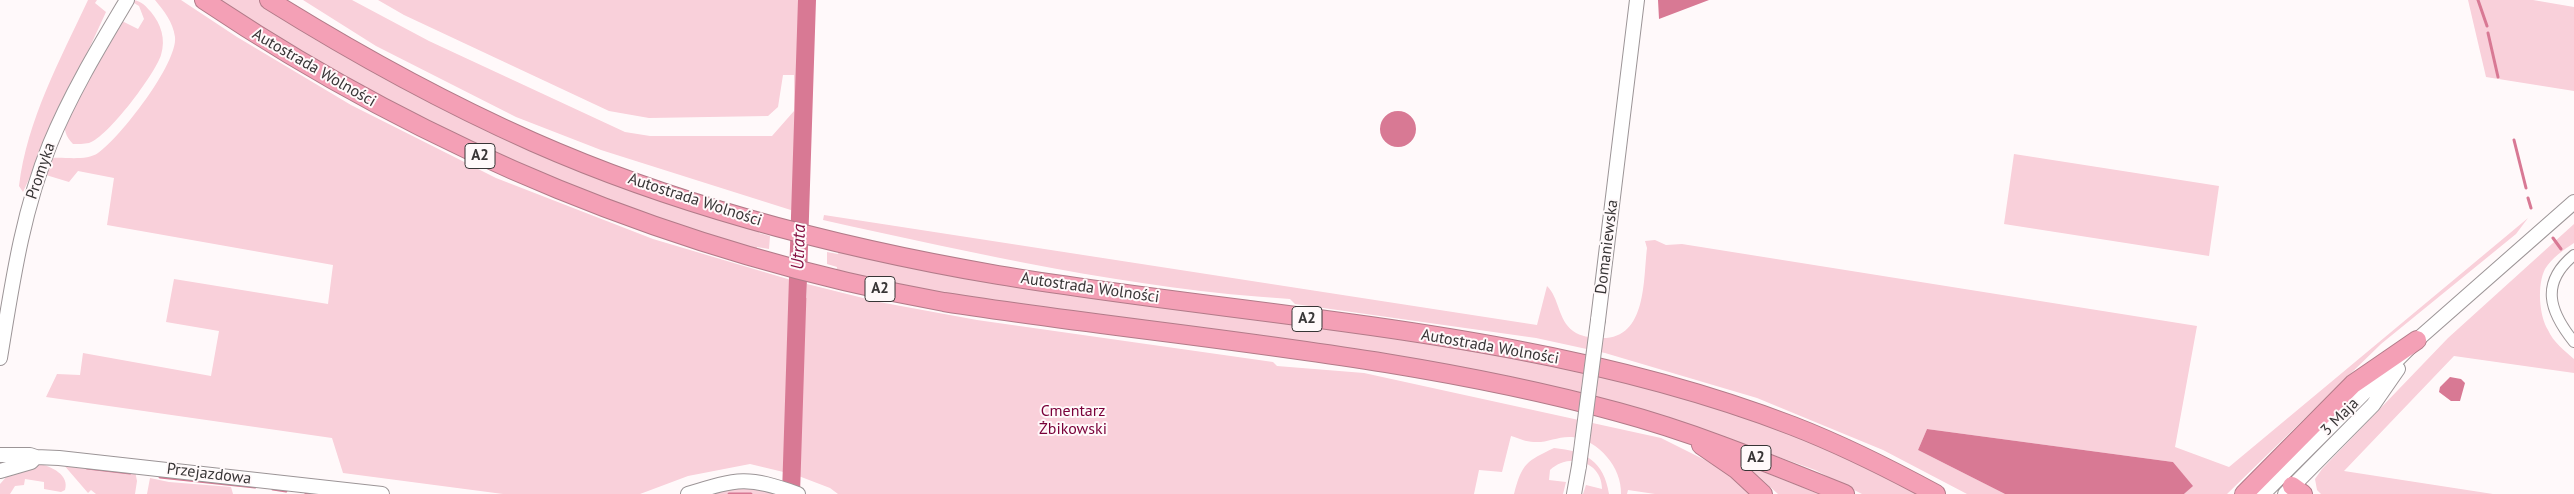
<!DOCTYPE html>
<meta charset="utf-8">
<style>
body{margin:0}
canvas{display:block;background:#fff9fa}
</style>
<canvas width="2574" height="494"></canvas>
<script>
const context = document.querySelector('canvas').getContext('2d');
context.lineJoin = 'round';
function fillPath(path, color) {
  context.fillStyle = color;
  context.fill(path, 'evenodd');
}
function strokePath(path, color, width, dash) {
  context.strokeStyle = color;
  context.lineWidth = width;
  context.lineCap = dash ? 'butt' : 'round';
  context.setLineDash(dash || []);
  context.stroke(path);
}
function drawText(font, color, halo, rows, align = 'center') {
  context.font = font + ' "PT Sans",sans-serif';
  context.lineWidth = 4;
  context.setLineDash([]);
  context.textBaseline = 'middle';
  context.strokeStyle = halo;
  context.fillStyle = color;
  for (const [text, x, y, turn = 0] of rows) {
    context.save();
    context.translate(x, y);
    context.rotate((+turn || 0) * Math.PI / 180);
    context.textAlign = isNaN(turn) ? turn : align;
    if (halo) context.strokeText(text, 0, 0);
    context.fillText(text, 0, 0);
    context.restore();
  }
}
const green = new Path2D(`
 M88 0H97L95 3 106 12 23 192 19 186C27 120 60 60 88 0Z
 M129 0C140 0 143 3 151 12 161 24 166 39 161 55 155 74 108 137 89 143 84 144 78 144 73 144 66 137 63 129 66 120 73 93 106 47 122 21L138 29 144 19 139 6Z
 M155 0H181L237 37 351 105 496 178 653 239 791 280V295L807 298V284L879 302 977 320 1273 362 1277 366 1364 373 1661 438 1729 472 1754 494H1655L1628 490 1627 494H1621C1622 468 1599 440 1572 437 1558 436 1547 443 1534 442 1526 442 1518 438 1511 436L1502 472 1479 470 1474 494H838L830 488 796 475 750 464 688 476 640 494H503L343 473 332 438 46 397 57 374 80 375 83 353 211 376 219 331 166 322 174 279 328 304 333 265 107 225 114 178 78 171 69 182 46 175 47 164 53 158C65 157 87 161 98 153 120 138 178 63 175 37 173 22 164 11 155 0Z
 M214 0H259L358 60 759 228V233L770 236 769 249 757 247 756 251 551 181 363 91Z
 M303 0H352L429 41 625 132 650 136H772L794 111V75H783L778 107 768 116 649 118 609 111 404 15 378 0H803L802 74 794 211 601 150 516 117 376 46Z
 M2468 0H2533L2574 7V91L2486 77Z
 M2014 154 2219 186 2209 256 2004 224Z
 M824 215 1537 325 1547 286C1559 297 1558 320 1573 331 1581 337 1590 337 1599 338 1647 341 1643 281 1647 248L1645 241 1655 240 1666 245 1682 244 2197 326 2175 447 2229 467 2528 218 2516 234 2381 344 2227 494H2184L2192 486 2173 462 1927 429 1918 450 2005 494H1967L1883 450 1757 398 1605 353 1536 338 1295 304 1290 299C1131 289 977 254 823 220Z
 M2574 224V243C2563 250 2552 258 2545 269 2537 285 2539 315 2548 330 2553 342 2565 351 2574 359V373L2454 356 2344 471 2493 494H2321L2317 490 2315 479 2322 469 2448 338Z
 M839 248 1401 338 1538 361 1617 378 1767 424 1835 453 1918 494H1862L1815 470 1718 435 1634 409 971 300 836 272 837 267 827 264V252L838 254Z
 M1554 448C1585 451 1604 461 1609 494H1583L1586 485 1602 489C1602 461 1569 452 1550 470L1549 480 1566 482 1563 494H1514C1522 463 1527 461 1554 448Z
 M39 464C51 466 70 475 65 490L61 492 44 489V482L25 479 24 485 15 486 10 494H0V484L8 475Z
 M63 464 135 471 137 481 135 494H96L91 490 88 493Z
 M1746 465 1819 494H1778Z
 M150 478 169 482 231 487 233 494H147Z
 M735 486 764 490 776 494H704Z`);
const water = new Path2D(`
 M1658 0H1709L1659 19Z
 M1380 129a18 18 0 1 1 36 0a18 18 0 1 1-36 0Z
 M2450 377 2461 379 2465 383 2460 401H2451L2439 392 2440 387Z
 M1927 429 2173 462 2193 486 2184 494H2005L1918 450Z`);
const stream = new Path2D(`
 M2478 0 2487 26
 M2488 33 2498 77
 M2514 140 2526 188
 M2528 198 2531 208
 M2553 238 2561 249
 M87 468 130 473
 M160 477 255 487
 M273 489 286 491
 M306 493 313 494
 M729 494H751`);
const river = new Path2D(`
 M791 494 807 0`);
const street = new Path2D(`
 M2574 255C2540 283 2549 311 2574 342`);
const secondary = new Path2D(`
 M1598 320 1637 0
 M0 358C12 285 22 213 50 144 71 93 99 47 127 0
 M0 455H30L36 457 59 458 382 494
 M0 471 31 462 36 457
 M688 494C739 478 747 476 798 494
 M1574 494 1579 466
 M2263 494 2417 340 2574 202
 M2285 494 2373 405 2398 369`);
const highway = new Path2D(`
 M204 0C427 150 679 254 944 302 1169 337 1397 352 1618 412 1696 433 1770 464 1845 494
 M269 0C354 53 441 101 533 142 680 207 840 248 998 275 1263 319 1539 328 1793 426 1842 445 1890 469 1936 494
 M1701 445 1736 469 1763 494
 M2292 486 2303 494
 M2244 494 2353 384 2417 340`);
const secondaryBridge = new Path2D(`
 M1579 466 1598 320`);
const shields = [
 [480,156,30],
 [880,289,30],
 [1307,319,30],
 [1756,458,30]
];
const shieldNames = [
 ["A2",480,156],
 ["A2",880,289],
 ["A2",1307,319],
 ["A2",1756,458]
];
const streetNames = [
 ["Autostrada Wolności",314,68,30],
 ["Promyka",41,171,-71],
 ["Autostrada Wolności",695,200,18],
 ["Domaniewska",1607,247,-83],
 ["Autostrada Wolności",1090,288,8],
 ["Autostrada Wolności",1490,347,10],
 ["3 Maja",2340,417,-45],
 ["Przejazdowa",209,474,7]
];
const parkNames = [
 ["Cmentarz",1073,411],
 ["Żbikowski",1073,429]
];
const waterNames = [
 ["Utrata",799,247,-88]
];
fillPath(green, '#f9d0da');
fillPath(water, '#d87994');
strokePath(stream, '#d87994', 3);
strokePath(river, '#d87994', 18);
strokePath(street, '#9c9597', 12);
strokePath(secondary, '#9c9597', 16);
strokePath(highway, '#b27b89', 20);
strokePath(street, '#fff', 10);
strokePath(secondary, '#fff', 14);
strokePath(highway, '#f4a0b6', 18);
strokePath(secondaryBridge, '#9c9597', 16, []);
strokePath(secondaryBridge, '#fff', 14);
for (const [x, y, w] of shields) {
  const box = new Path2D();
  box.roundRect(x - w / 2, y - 12.5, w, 25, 4);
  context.fillStyle = '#fff9fa';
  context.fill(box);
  strokePath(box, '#383536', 1);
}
drawText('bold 15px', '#383536', null, shieldNames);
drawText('16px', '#383536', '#fff9fa', streetNames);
drawText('16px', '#790039', '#fff9fa', parkNames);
drawText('italic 18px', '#830f41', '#fff9fa', waterNames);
</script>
